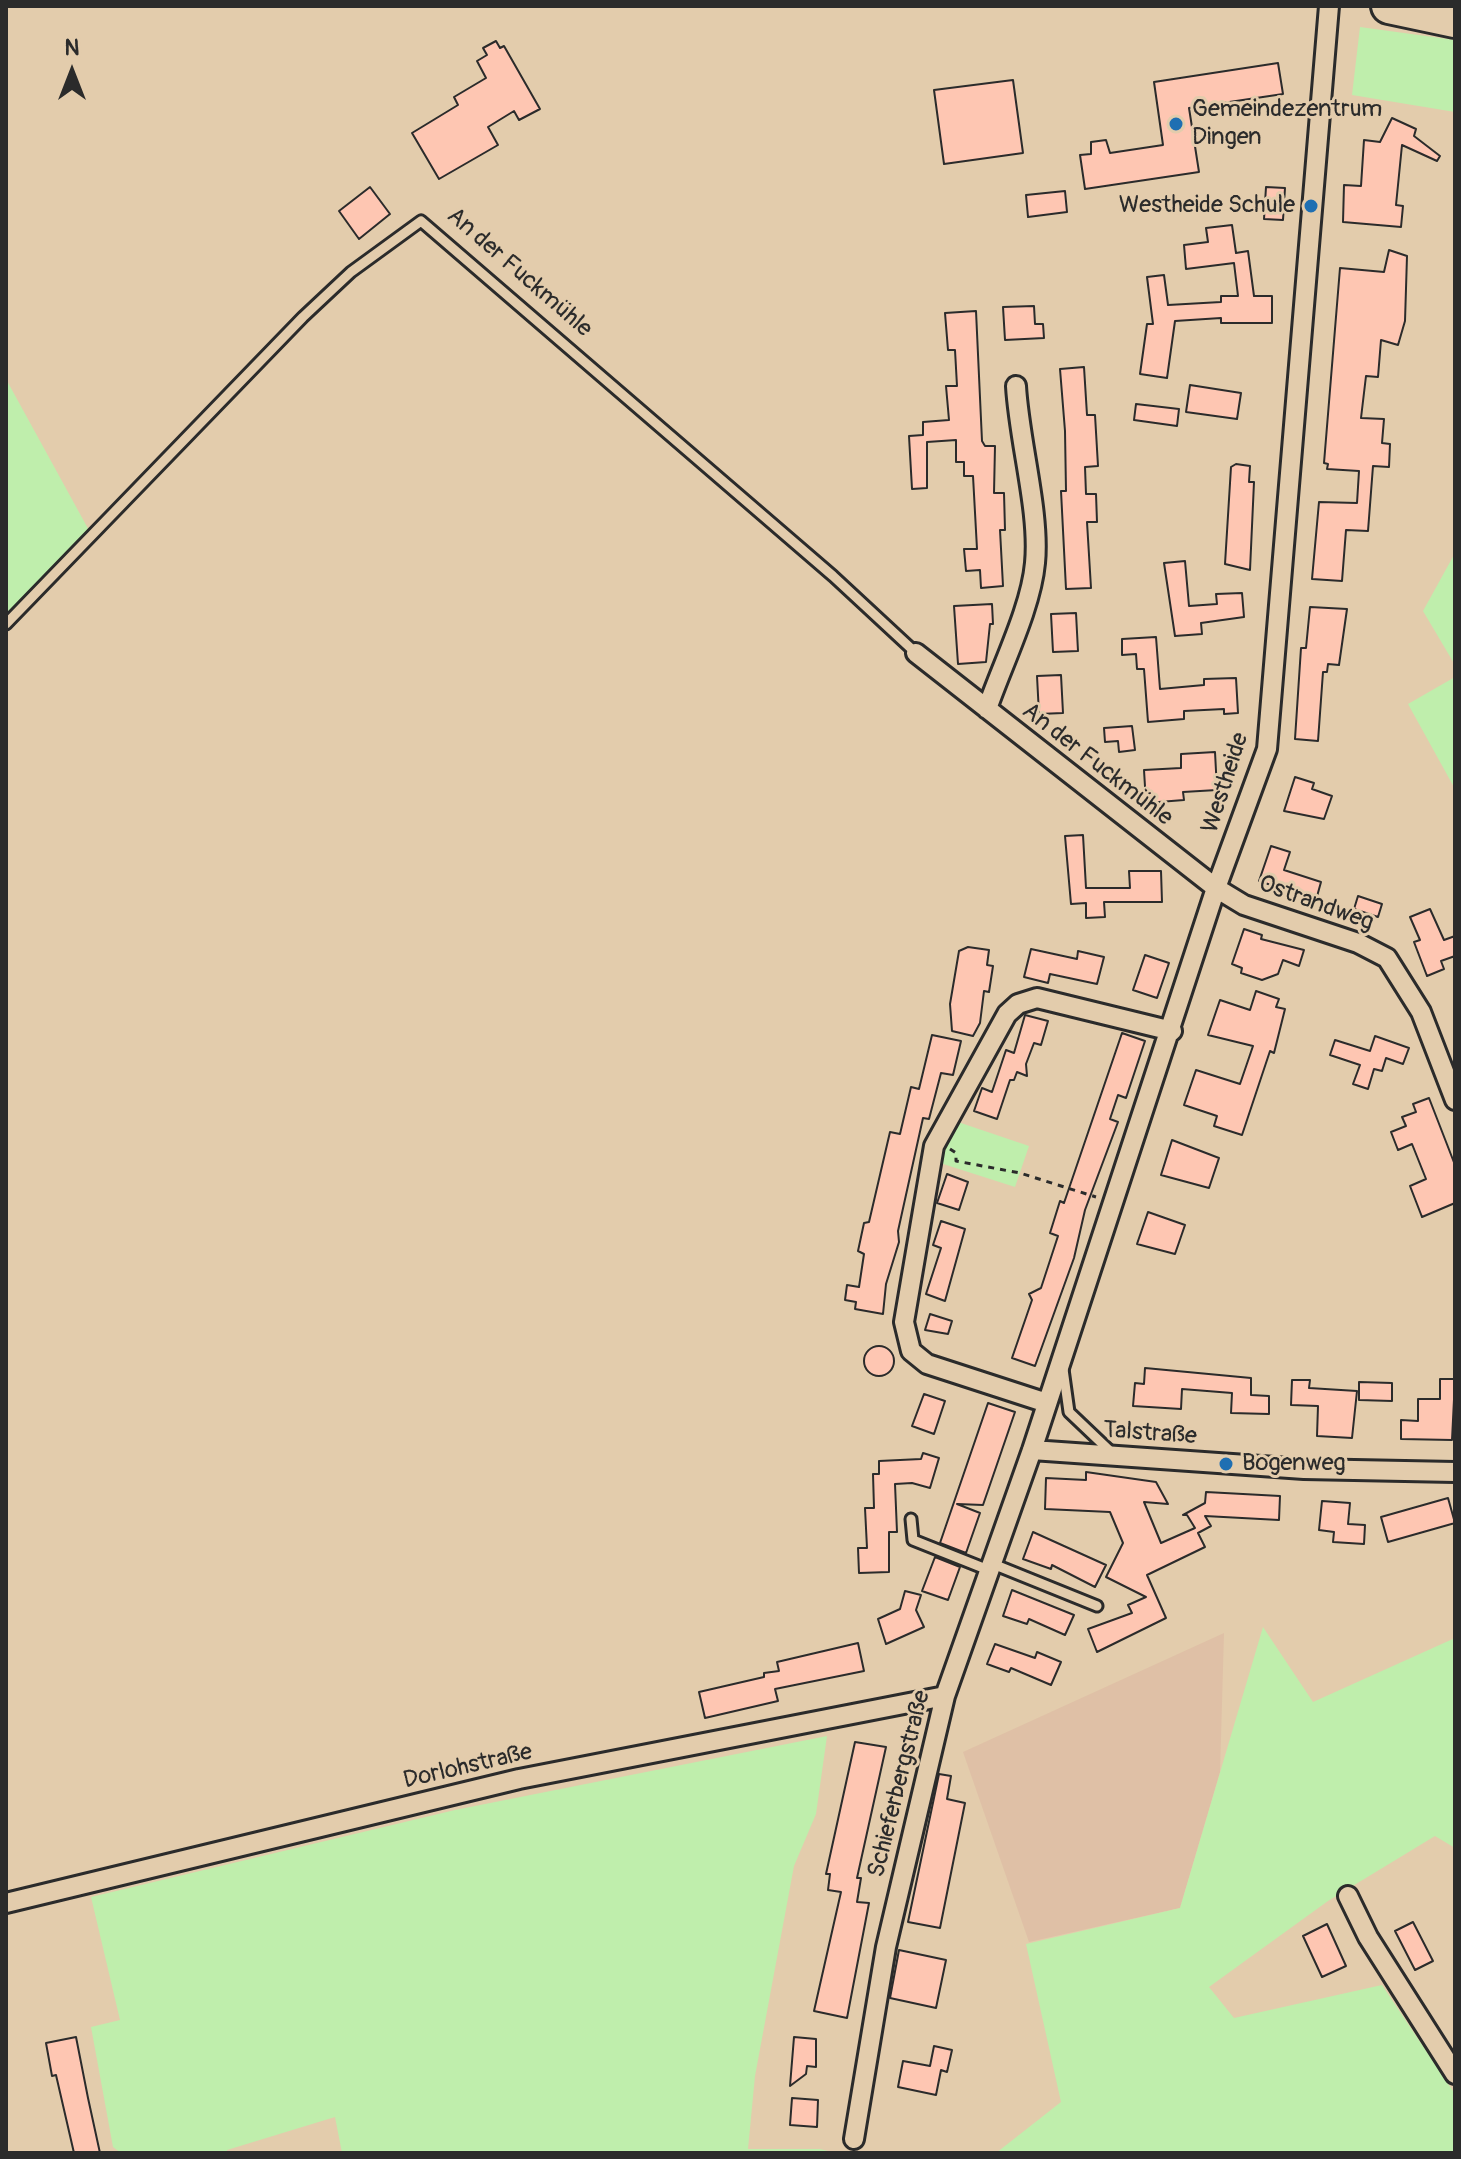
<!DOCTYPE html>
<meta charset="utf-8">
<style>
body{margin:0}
#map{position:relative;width:1461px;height:2159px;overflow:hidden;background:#e3ccac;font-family:Pangolin,sans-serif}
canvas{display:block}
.frame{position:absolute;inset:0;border:8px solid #2b2b2b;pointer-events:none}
.north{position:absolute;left:32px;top:32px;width:80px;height:80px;-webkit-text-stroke:6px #e3ccac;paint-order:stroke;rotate:0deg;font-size:22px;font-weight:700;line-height:32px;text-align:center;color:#2b2b2b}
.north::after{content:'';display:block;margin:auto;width:28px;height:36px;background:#2b2b2b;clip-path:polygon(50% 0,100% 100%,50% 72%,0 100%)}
</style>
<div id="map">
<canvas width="1461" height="2159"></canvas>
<div class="frame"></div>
<div class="north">N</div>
</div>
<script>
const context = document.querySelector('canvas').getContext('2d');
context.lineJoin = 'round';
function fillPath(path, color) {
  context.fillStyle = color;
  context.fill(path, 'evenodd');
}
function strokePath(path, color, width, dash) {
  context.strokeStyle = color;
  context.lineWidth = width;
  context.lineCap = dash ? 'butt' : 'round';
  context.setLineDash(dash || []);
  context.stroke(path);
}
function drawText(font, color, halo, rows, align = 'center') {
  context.font = font + ' Pangolin,sans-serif';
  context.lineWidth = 6;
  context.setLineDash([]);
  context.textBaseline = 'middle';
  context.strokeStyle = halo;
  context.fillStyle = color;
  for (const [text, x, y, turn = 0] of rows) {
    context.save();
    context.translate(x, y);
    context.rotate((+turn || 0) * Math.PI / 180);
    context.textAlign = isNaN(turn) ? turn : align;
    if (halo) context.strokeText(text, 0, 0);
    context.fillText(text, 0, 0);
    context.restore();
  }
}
const built = new Path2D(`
 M1224 1633 1220 1772 1180 1908 1029 1942 963 1752Z`);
const green = new Path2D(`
 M1360 27 1455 40V112L1352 95Z
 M6 379 91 534 6 621Z
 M1455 553V665L1423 611Z
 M1455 677V789L1408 704Z
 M955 1121 1029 1146 1015 1187 937 1162 938 1152Z
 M1263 1627 1313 1702 1455 1638V1848L1435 1836 1328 1901 1209 1987 1234 2018 1382 1985 1455 2094V2153H996L1061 2102 1026 1944 1180 1908Z
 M827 1736 816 1814 794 1866 755 2076 748 2149H820L836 2153H342L335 2117 227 2150V2153H121L113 2147 91 2027 120 2020 91 1897 455 1810Z`);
const building = new Path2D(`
 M496 41 500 48 504 46 540 109 519 120 514 111 488 127 498 145 439 179 412 133 458 105 454 97 486 78 477 61 487 55 483 48Z
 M1278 63 1283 94 1189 108 1199 172 1085 189 1080 155 1091 154V142L1106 140 1110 153 1163 145 1154 82Z
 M1013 80 1023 153 944 164 934 90Z
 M1392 118 1416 129 1414 136 1440 156 1437 161 1402 145 1396 205 1403 206 1401 227 1343 222 1344 185 1361 186 1364 140 1380 142Z
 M370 187 390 214 359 239 339 211Z
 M1266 187 1285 188 1283 220 1264 219Z
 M1065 191 1067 212 1028 217 1026 195Z
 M1232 225 1236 253 1248 251 1254 296H1272V323H1221V318L1175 321 1167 378 1140 374 1147 324H1153L1147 277 1164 275 1168 305 1221 302V296H1238L1234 263 1186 269 1184 245 1208 242 1206 228Z
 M1389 250 1407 256 1405 321 1398 345 1381 340 1378 377 1366 376 1361 418 1384 419 1382 443 1390 444 1389 467 1373 466 1368 531 1346 530 1342 581 1312 579 1319 502 1357 503 1359 471 1327 469 1328 464 1324 463 1340 268 1384 272Z
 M1034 306 1035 324H1043L1044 338 1005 340 1003 307Z
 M976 311 982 441 985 446H995L994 493H1004L1005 530H1000L1003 586 981 588 980 570 966 571 964 549H977L973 476H964V462H956V440L927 442V488L912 489 909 436 923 435V422L949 420 946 386H957L955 350H948L945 313Z
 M1084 367 1087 415H1095L1098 466 1085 467 1086 494H1096L1097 522H1087L1091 588 1066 589 1061 491H1066L1065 431 1060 369Z
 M1190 385 1241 393 1237 419 1186 412Z
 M1136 404 1179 409 1177 426 1134 420Z
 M1236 464 1250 466 1249 482H1254L1250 570 1225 564 1231 467Z
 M1185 561 1189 606 1217 604 1216 594 1242 593 1244 617 1201 623 1202 634 1175 636 1164 563Z
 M992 604 993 624H990L986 662 958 664 954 606Z
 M1310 607 1347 609 1339 665 1328 664 1327 672H1323L1318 741 1295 739 1301 648H1306Z
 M1076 613 1078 651 1053 652 1051 614Z
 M1156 637 1160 689 1204 685V679L1236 678 1238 713 1224 714V709L1184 711V719L1148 722 1144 669H1137L1136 654 1122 655V639Z
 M1061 675 1063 713 1039 714 1037 676Z
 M1132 726 1135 750 1119 752 1118 741 1105 742 1104 728Z
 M1215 752 1217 790 1183 792 1184 800 1146 803 1144 770 1181 768V754Z
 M1295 777 1314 783 1312 789 1332 796 1324 819 1284 811Z
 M1083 835 1086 888H1130L1129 871H1161L1162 902H1104L1105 917 1086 918V903L1071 904 1065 836Z
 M1271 846 1290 852 1284 870 1321 882 1316 900 1259 881Z
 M1358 896 1382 904 1378 917 1354 909Z
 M1430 909 1444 940 1455 936V956L1441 961 1444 969 1427 976 1414 942 1420 940 1410 917Z
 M1244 929 1262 935 1261 939 1304 950 1299 966 1283 960 1278 974 1262 980 1241 973 1242 968 1232 964Z
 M968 947 989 950 987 965 993 966 989 992 984 991 980 1023 973 1036 952 1031 950 1004 959 951Z
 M1031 949 1077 959 1078 951 1104 957 1097 984 1050 974 1048 983 1024 977Z
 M1145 955 1169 963 1157 998 1133 990Z
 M1256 991 1279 999 1276 1007 1285 1009 1274 1053 1270 1051 1242 1135 1214 1126 1217 1116 1184 1105 1196 1070 1240 1084 1253 1046 1208 1035 1220 1000 1250 1010Z
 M1025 1015 1048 1021 1041 1045 1034 1043 1026 1064 1027 1076 1017 1072 1014 1080H1010L997 1119 974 1111 982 1088 992 1092 1006 1050 1014 1053Z
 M1122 1033 1145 1041 1126 1098 1118 1095 1110 1119 1118 1122 1085 1210 1074 1258 1035 1366 1012 1358 1032 1300 1029 1294 1041 1288 1058 1236 1050 1233 1060 1201 1064 1203Z
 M932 1035 961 1041 953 1075 941 1073 929 1119 923 1118 898 1231 899 1242 886 1284 883 1314 855 1309 856 1302 845 1300 847 1285 859 1287 864 1254 858 1251 864 1223 869 1222 890 1132 900 1134 911 1087 919 1089Z
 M1375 1036 1409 1048 1403 1064 1386 1058 1382 1071 1374 1069 1368 1089 1353 1084 1360 1065 1330 1055 1335 1040 1370 1051Z
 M1429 1098 1455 1165V1203L1422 1217 1410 1186 1426 1179 1412 1144 1398 1150 1391 1132 1406 1126 1402 1117 1416 1112 1413 1104Z
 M1172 1140 1219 1158 1209 1188 1161 1175Z
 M947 1174 968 1182 959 1210 937 1203Z
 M1148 1212 1185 1225 1175 1254 1137 1244Z
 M941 1221 965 1229 945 1301 926 1294 941 1248 933 1245Z
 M930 1314 952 1321 948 1334 925 1330Z
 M864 1361a15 15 0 1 1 30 0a15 15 0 1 1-30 0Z
 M1145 1368 1251 1378V1395L1269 1396V1414L1231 1413 1232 1393 1182 1389 1181 1409 1133 1406 1135 1383 1144 1384Z
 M1440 1379H1455L1452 1440 1401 1439V1420L1418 1421V1399H1440Z
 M1292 1380H1310L1309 1388 1357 1391 1352 1438 1317 1436 1318 1406 1291 1405Z
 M1359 1382 1392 1383V1401L1359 1400Z
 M924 1394 945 1401 934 1434 912 1426Z
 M988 1403 1015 1412 983 1505 957 1504 980 1513 966 1553 940 1543Z
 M923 1453 939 1458 930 1488 912 1483 895 1484 897 1532H889V1572L859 1573 858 1548H867L865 1508H874L873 1474H879V1461L921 1459Z
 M1086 1472 1156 1482 1168 1504 1144 1502 1161 1543 1195 1528 1187 1515H1183L1205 1503 1206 1492 1280 1496 1279 1520 1205 1516 1211 1526 1198 1533 1205 1547 1147 1575 1166 1618 1097 1652 1088 1629 1132 1613 1128 1605 1146 1597 1106 1577 1123 1543 1110 1512 1045 1509 1046 1478 1086 1480Z
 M1448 1498 1455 1523 1388 1542 1381 1517Z
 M1322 1501 1350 1503 1348 1524 1365 1525 1364 1544 1333 1542 1334 1532 1319 1530Z
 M1033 1532 1106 1565 1095 1587 1052 1565 1051 1569 1023 1559Z
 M935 1557 960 1567 948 1600 922 1591Z
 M1012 1590 1074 1615 1065 1635 1029 1619 1027 1624 1003 1616Z
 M905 1591 921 1595 916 1610 924 1627 886 1644 878 1619 900 1609Z
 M858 1643 864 1671 775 1689 778 1701 705 1718 699 1692 764 1677V1673L779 1671 777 1662Z
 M995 1644 1035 1658 1037 1652 1061 1662 1051 1685 1011 1668 1009 1672 987 1664Z
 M855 1742 886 1747 857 1878H861L857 1902 869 1903 847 2018 814 2011 841 1892 828 1890 830 1874H826Z
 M939 1774 951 1776 947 1799 965 1803 940 1928 908 1922Z
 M1413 1922 1433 1961 1415 1970 1395 1931Z
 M1327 1924 1346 1966 1322 1977 1303 1936Z
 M899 1950 946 1960 936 2008 890 1998Z
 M76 2037 88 2098 100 2153H74L56 2075 52 2076 46 2043Z
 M794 2037 816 2039V2067L807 2066 806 2074 790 2086Z
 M934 2046 952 2050 947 2072 941 2070 936 2095 898 2087 903 2061 930 2066Z
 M792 2098 818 2100 817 2127 790 2125Z`);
const path = new Path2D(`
 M950 1149 956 1153V1161L1020 1173 1096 1197`);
const lane = new Path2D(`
 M6 624 303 317 351 272 421 221 833 576 916 653
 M1063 1369 1069 1412 1111 1452
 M911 1519 913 1540 991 1571
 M993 1564 1097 1606`);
const street = new Path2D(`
 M916 653 1216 888 1244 905 1358 943 1387 958 1421 1012 1455 1100
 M987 709C1002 665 1031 608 1035 563 1040 512 1019 441 1016 386
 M1047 1403 927 1364 911 1351 904 1322 934 1146 1007 1014 1018 1004 1037 998 1172 1031
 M1032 1450 1304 1469 1455 1472
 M1348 1896 1368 1937 1455 2074
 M6 1903 519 1779 945 1696
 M854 2139 886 1947 945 1696 1032 1450 1216 888 1267 749 1329 6`);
const highway = new Path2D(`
 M1389 6 1455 20`);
const markers = [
 [1176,124,8,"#1f6fb2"],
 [1311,206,8,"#1f6fb2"],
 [1226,1464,8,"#1f6fb2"]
];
const poiNames = [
 ["Gemeindezentrum",1192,110],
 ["Dingen",1192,138],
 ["Westheide Schule",1295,206,"right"],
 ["Bogenweg",1242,1464]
];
const streetNames = [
 ["An der Fuckmühle",519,273,41],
 ["An der Fuckmühle",1097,765,38],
 ["Westheide",1226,783,-72],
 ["Ostrandweg",1316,904,20],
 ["Talstraße",1150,1434,4],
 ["Dorlohstraße",468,1767,-13],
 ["Schieferbergstraße",900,1784,-76]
];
fillPath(built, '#dfc0a6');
fillPath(green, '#bfeeac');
fillPath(building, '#fec6b2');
strokePath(building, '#2b2b2b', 2);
strokePath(lane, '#2b2b2b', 15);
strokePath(street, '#2b2b2b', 24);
strokePath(highway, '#2b2b2b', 40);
strokePath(path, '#2b2b2b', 3, [6, 6]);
strokePath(lane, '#e3ccac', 9);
strokePath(street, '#e3ccac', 18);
strokePath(highway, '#e3ccac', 34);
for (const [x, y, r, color] of markers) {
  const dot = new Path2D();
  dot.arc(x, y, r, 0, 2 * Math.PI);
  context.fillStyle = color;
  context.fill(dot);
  strokePath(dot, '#e3ccac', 3);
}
drawText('24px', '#2b2b2b', '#e3ccac', poiNames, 'left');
drawText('24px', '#2b2b2b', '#e3ccac', streetNames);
</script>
